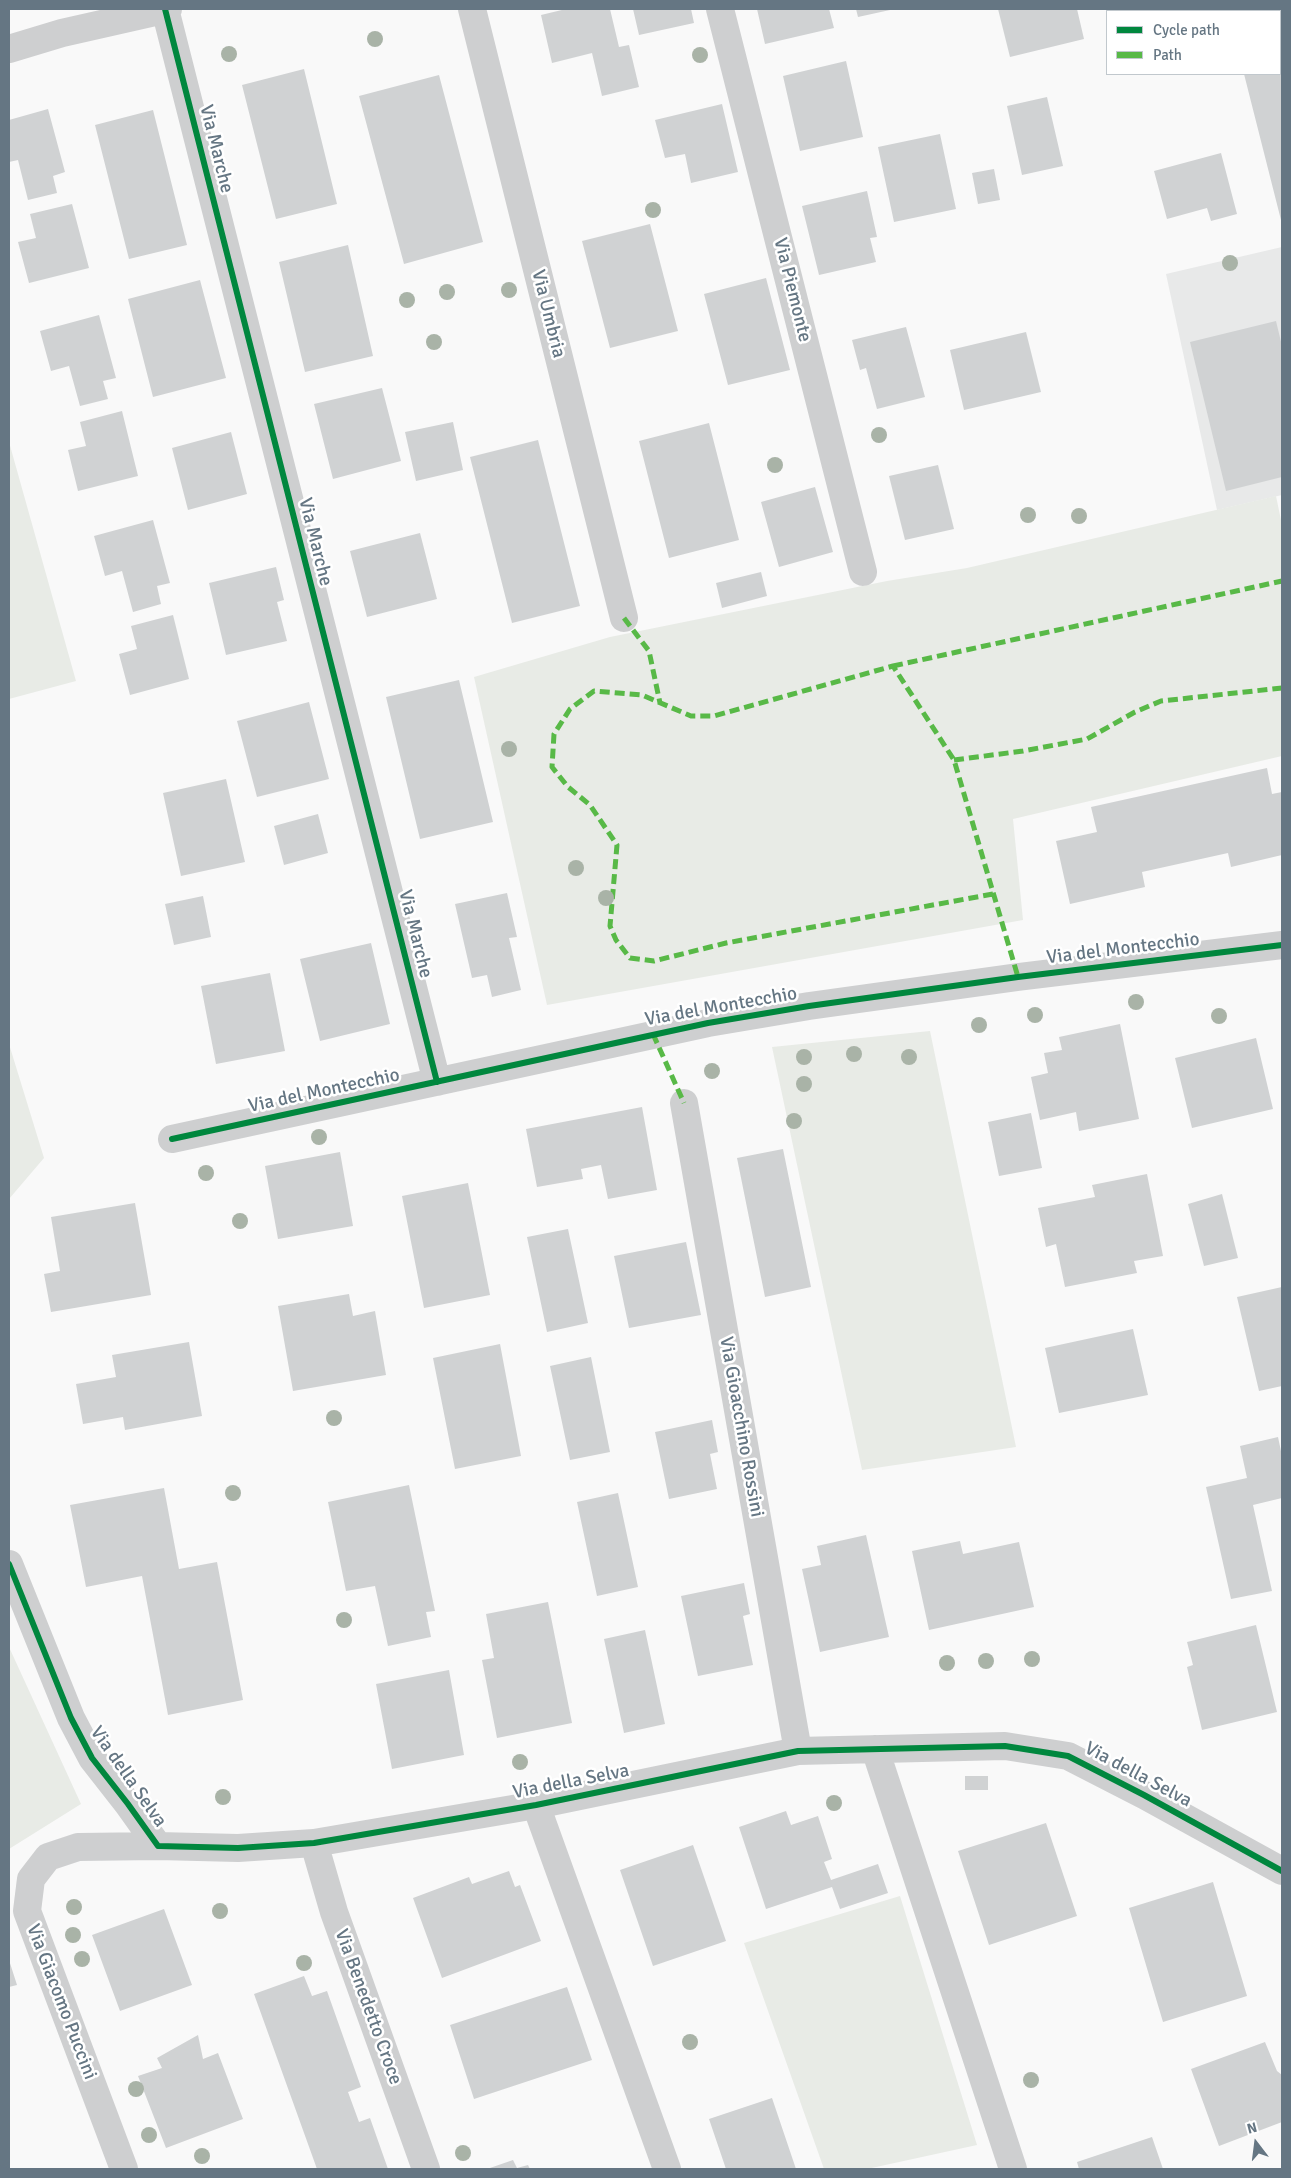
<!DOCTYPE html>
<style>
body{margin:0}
#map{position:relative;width:1291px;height:2178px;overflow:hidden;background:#f9f9f9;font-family:Signika,sans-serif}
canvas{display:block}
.frame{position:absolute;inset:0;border:10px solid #657683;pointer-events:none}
.legend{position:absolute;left:1106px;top:10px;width:175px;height:65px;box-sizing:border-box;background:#fff;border:1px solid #c1c8cd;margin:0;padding:6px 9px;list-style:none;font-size:15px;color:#657683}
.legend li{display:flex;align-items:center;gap:10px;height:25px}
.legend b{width:25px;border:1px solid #c1c8cd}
.north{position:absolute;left:1231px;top:2118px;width:50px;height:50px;-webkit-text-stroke:4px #fff;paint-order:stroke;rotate:345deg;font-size:14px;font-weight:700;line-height:20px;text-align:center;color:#657683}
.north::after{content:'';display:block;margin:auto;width:18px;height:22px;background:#657683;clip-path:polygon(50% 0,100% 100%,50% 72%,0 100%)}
</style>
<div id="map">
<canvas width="1291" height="2178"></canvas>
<div class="frame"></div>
<ul class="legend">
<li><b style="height:6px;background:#00873e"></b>Cycle path</li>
<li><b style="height:6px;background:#58b947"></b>Path</li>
</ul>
<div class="north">N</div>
</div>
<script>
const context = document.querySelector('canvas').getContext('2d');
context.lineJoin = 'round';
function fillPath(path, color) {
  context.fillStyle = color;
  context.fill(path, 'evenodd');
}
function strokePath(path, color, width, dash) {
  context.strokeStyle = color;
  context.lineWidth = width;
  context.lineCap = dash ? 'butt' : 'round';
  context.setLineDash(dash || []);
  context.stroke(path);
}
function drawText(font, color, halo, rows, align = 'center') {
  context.font = font + ' Signika,sans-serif';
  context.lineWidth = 5;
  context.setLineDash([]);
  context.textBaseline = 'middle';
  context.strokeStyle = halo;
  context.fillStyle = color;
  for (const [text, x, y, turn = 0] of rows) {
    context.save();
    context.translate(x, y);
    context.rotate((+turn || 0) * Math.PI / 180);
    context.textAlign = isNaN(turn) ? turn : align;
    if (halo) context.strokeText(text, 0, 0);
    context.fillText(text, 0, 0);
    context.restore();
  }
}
const built = new Path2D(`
 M1282 247V495L1217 510 1166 274Z`);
const green = new Path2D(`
 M9 442 76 681 9 699Z
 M1276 496 1282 525V756L1013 819 1023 920 547 1005 474 677 610 637 887 581 967 568Z
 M930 1031 1016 1447 862 1470 772 1047Z
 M9 1044 44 1158 9 1199Z
 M9 1647 81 1804 9 1849Z
 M900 1896 977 2145 867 2169H824L744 1943Z`);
const building = new Path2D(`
 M566 9H610L619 47 629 45 639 87 602 96 592 53 552 63 541 15Z
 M633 9H691L694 23 639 35Z
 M757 9H829L834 28 765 44Z
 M856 9H890V10L858 17Z
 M998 9H1077L1084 39 1010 57Z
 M1228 9H1282V224L1244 74H1280V11H1228Z
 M846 61 863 137 800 151 783 76Z
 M304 69 337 204 276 219 242 85Z
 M439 75 483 242 404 264 359 96Z
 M1047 97 1063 166 1022 175 1007 106Z
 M722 104 738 172 691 183 685 154 665 158 655 120Z
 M48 109 65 172 53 176 57 193 28 200 18 160 9 162V120Z
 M153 110 187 245 129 259 95 125Z
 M940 134 956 209 894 222 878 147Z
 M1221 153 1237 214 1211 221 1207 208 1167 219 1154 171Z
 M994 169 1000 200 978 204 972 173Z
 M867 191 877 237 870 238 876 262 819 275 802 206Z
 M72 204 89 268 29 283 18 242 36 238 30 214Z
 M650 224 678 331 610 348 582 241Z
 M348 245 373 356 305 372 279 262Z
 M766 278 790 370 728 385 704 294Z
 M200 280 226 378 153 397 128 299Z
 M99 315 116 378 103 381 108 399 80 406 69 366 51 371 40 331Z
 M1276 321 1282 346V477L1226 491 1190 342Z
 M906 327 925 397 877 409 866 368 860 370 852 340Z
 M1026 332 1041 392 964 410 950 350Z
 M382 388 401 461 333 479 314 404Z
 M122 411 138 476 78 491 68 450 86 446 80 422Z
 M453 422 463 470 416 481 405 432Z
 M709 423 739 540 669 558 639 441Z
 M231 432 247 494 188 510 172 448Z
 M538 440 580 606 512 623 470 457Z
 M938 465 954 529 905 540 889 476Z
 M815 487 833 552 779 567 761 502Z
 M153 520 170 583 157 586 161 604 133 612 122 571 105 576 94 536Z
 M420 533 437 599 367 617 350 551Z
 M276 567 284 600 277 602 287 641 226 655 209 583Z
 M761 572 767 596 722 608 716 583Z
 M173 615 189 679 130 695 119 654 137 649 131 626Z
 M459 680 493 822 420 839 386 697Z
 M309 702 329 779 257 797 237 721Z
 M1267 768 1272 794 1282 792V855L1231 867 1228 853 1142 872 1145 887 1070 904 1056 841 1097 832 1091 807Z
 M226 779 245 862 181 876 163 793Z
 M318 814 328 853 284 865 274 826Z
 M507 893 517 937 509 938 521 990 492 997 487 975 472 978 455 904Z
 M203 896 211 937 174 945 165 904Z
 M371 943 390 1024 320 1041 300 959Z
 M270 973 285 1051 216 1064 201 986Z
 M1120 1024 1139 1119 1079 1131 1076 1112 1040 1120 1031 1077 1048 1073 1044 1053 1062 1050 1059 1037Z
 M1256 1038 1273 1109 1192 1128 1175 1058Z
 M642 1107 657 1190 608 1199 601 1165 581 1169 583 1179 537 1187 526 1129Z
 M1031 1113 1042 1168 999 1176 988 1122Z
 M783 1149 811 1287 765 1297 737 1158Z
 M340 1152 353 1226 278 1239 265 1166Z
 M1147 1174 1163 1256 1134 1261 1137 1273 1065 1287 1056 1244 1046 1247 1038 1208 1095 1197 1092 1185Z
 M468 1183 490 1295 424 1308 402 1196Z
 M1222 1194 1238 1258 1204 1266 1188 1204Z
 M135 1203 151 1295 51 1312 44 1274 60 1271 51 1217Z
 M568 1229 588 1323 547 1332 527 1237Z
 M686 1242 701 1315 629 1328 614 1256Z
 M1282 1287V1386L1259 1391 1237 1297Z
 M349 1294 353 1316 375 1311 386 1375 293 1391 278 1306Z
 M1133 1329 1148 1395 1059 1413 1045 1348Z
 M189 1342 202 1416 125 1430 123 1417 83 1424 76 1384 116 1377 112 1355Z
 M500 1344 521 1456 455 1469 433 1358Z
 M591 1357 610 1452 570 1460 550 1366Z
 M712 1420 718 1452 710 1454 717 1489 669 1499 655 1432Z
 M1278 1437 1282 1456V1498L1253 1505 1272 1591 1231 1599 1206 1487 1247 1478 1240 1446Z
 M409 1485 435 1611 426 1612 431 1637 388 1646 375 1586 346 1591 328 1502Z
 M164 1488 179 1569 217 1562 243 1700 168 1715 142 1576 86 1587 70 1505Z
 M618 1493 638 1587 597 1596 577 1502Z
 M866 1535 889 1637 820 1652 802 1569 821 1565 817 1546Z
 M960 1541 963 1554 1019 1542 1034 1607 929 1630 912 1551Z
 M744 1583 750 1614 743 1616 753 1665 698 1676 681 1596Z
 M548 1602 572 1723 497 1738 482 1660 494 1658 486 1614Z
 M1256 1625 1277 1712 1202 1730 1187 1667 1193 1665 1187 1642Z
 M645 1630 665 1724 624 1733 604 1639Z
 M449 1670 464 1755 392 1769 376 1684Z
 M965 1776H988V1790H965Z
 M786 1811 791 1825 818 1816 832 1859 824 1862 831 1880 878 1864 888 1893 840 1909 832 1887 766 1909 739 1827Z
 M1046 1823 1077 1916 989 1945 958 1851Z
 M693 1845 726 1941 653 1966 620 1870Z
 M509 1871 515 1887 520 1885 541 1941 442 1978 413 1898 469 1877 472 1884Z
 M1213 1882 1247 1996 1163 2022 1129 1908Z
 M164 1909 192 1985 120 2011 92 1935Z
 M9 1960 17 1985 9 1987Z
 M304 1976 312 1996 327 1991 361 2087 348 2092 359 2122 370 2118 388 2169H317L254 1994Z
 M567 1987 592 2060 474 2099 450 2025Z
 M198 2035 203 2059 218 2053 243 2119 166 2148 138 2076 162 2068 157 2058Z
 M1265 2042 1277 2071 1282 2075V2122L1219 2146 1191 2069Z
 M772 2098 796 2169H726L709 2119Z
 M1152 2137 1163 2169H1079L1077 2162Z
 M513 2160 517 2168 528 2165 530 2169H487Z`);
const minor = new Path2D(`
 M165 9 437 1082
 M472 9 624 618
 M720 9 863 572
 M9 49 62 33 168 9
 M684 1103 798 1751
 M172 1139 708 1023 809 1006 1018 977 1282 945
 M9 1564 71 1718 92 1758 128 1804 158 1846 238 1848 314 1843 536 1805 798 1751 1005 1746 1068 1756 1144 1795 1282 1871
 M875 1749 1013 2169
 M536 1805 667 2169
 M314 1843 334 1912 426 2169
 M124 2169 27 1911 31 1879 48 1857 78 1847 158 1846`);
const quiet = new Path2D(`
 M624 618 649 651 660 703
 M893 666 1282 581
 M954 760 1023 751 1087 739 1135 712 1161 701 1282 688
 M993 894 726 943 654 961 630 958 616 940 610 926 617 845 590 805 568 787 552 767 554 734 570 709 594 691 642 695 691 716H714L893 666 954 760 1018 977
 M653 1034 684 1103`);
const cycleway = new Path2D(`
 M165 9 437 1082
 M172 1139 708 1023 809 1006 1018 977 1282 945
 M9 1564 71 1718 92 1758 128 1804 158 1846 238 1848 314 1843 536 1805 798 1751 1005 1746 1068 1756 1144 1795 1282 1871`);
const trees = [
 [375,39],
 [229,54],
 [700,55],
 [653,210],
 [1230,263],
 [509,290],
 [447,292],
 [407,300],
 [434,342],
 [879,435],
 [775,465],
 [1028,515],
 [1079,516],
 [509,749],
 [576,868],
 [606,898],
 [1136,1002],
 [1035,1015],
 [1219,1016],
 [979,1025],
 [854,1054],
 [804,1057],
 [909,1057],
 [712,1071],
 [804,1084],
 [794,1121],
 [319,1137],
 [206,1173],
 [240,1221],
 [334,1418],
 [233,1493],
 [344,1620],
 [1032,1659],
 [986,1661],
 [947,1663],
 [520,1762],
 [223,1797],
 [834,1803],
 [74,1907],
 [220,1911],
 [73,1935],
 [82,1959],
 [304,1963],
 [690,2042],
 [1031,2080],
 [136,2089],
 [149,2135],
 [463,2153],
 [202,2156]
];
const streetNames = [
 ["Via Marche",216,149,76],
 ["Via Piemonte",792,290,76],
 ["Via Umbria",548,314,76],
 ["Via Marche",315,542,76],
 ["Via Marche",415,934,76],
 ["Via del Montecchio",1123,949,-7],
 ["Via del Montecchio",721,1007,-10],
 ["Via del Montecchio",324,1091,-12],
 ["Via Gioacchino Rossini",741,1427,80],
 ["Via della Selva",1138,1775,28],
 ["Via della Selva",128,1777,55],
 ["Via della Selva",571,1782,-11],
 ["Via Giacomo Puccini",61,2002,69],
 ["Via Benedetto Croce",368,2007,70]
];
fillPath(built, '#e8e9e9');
fillPath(green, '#e8ebe6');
fillPath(building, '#d0d2d3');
strokePath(minor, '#cecfd0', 28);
strokePath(quiet, '#58b947', 5, [10, 5]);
strokePath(cycleway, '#00873e', 6);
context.fillStyle = '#a9b3a7';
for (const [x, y] of trees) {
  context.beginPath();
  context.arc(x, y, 8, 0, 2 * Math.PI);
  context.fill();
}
drawText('19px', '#657683', '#fff', streetNames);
</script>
